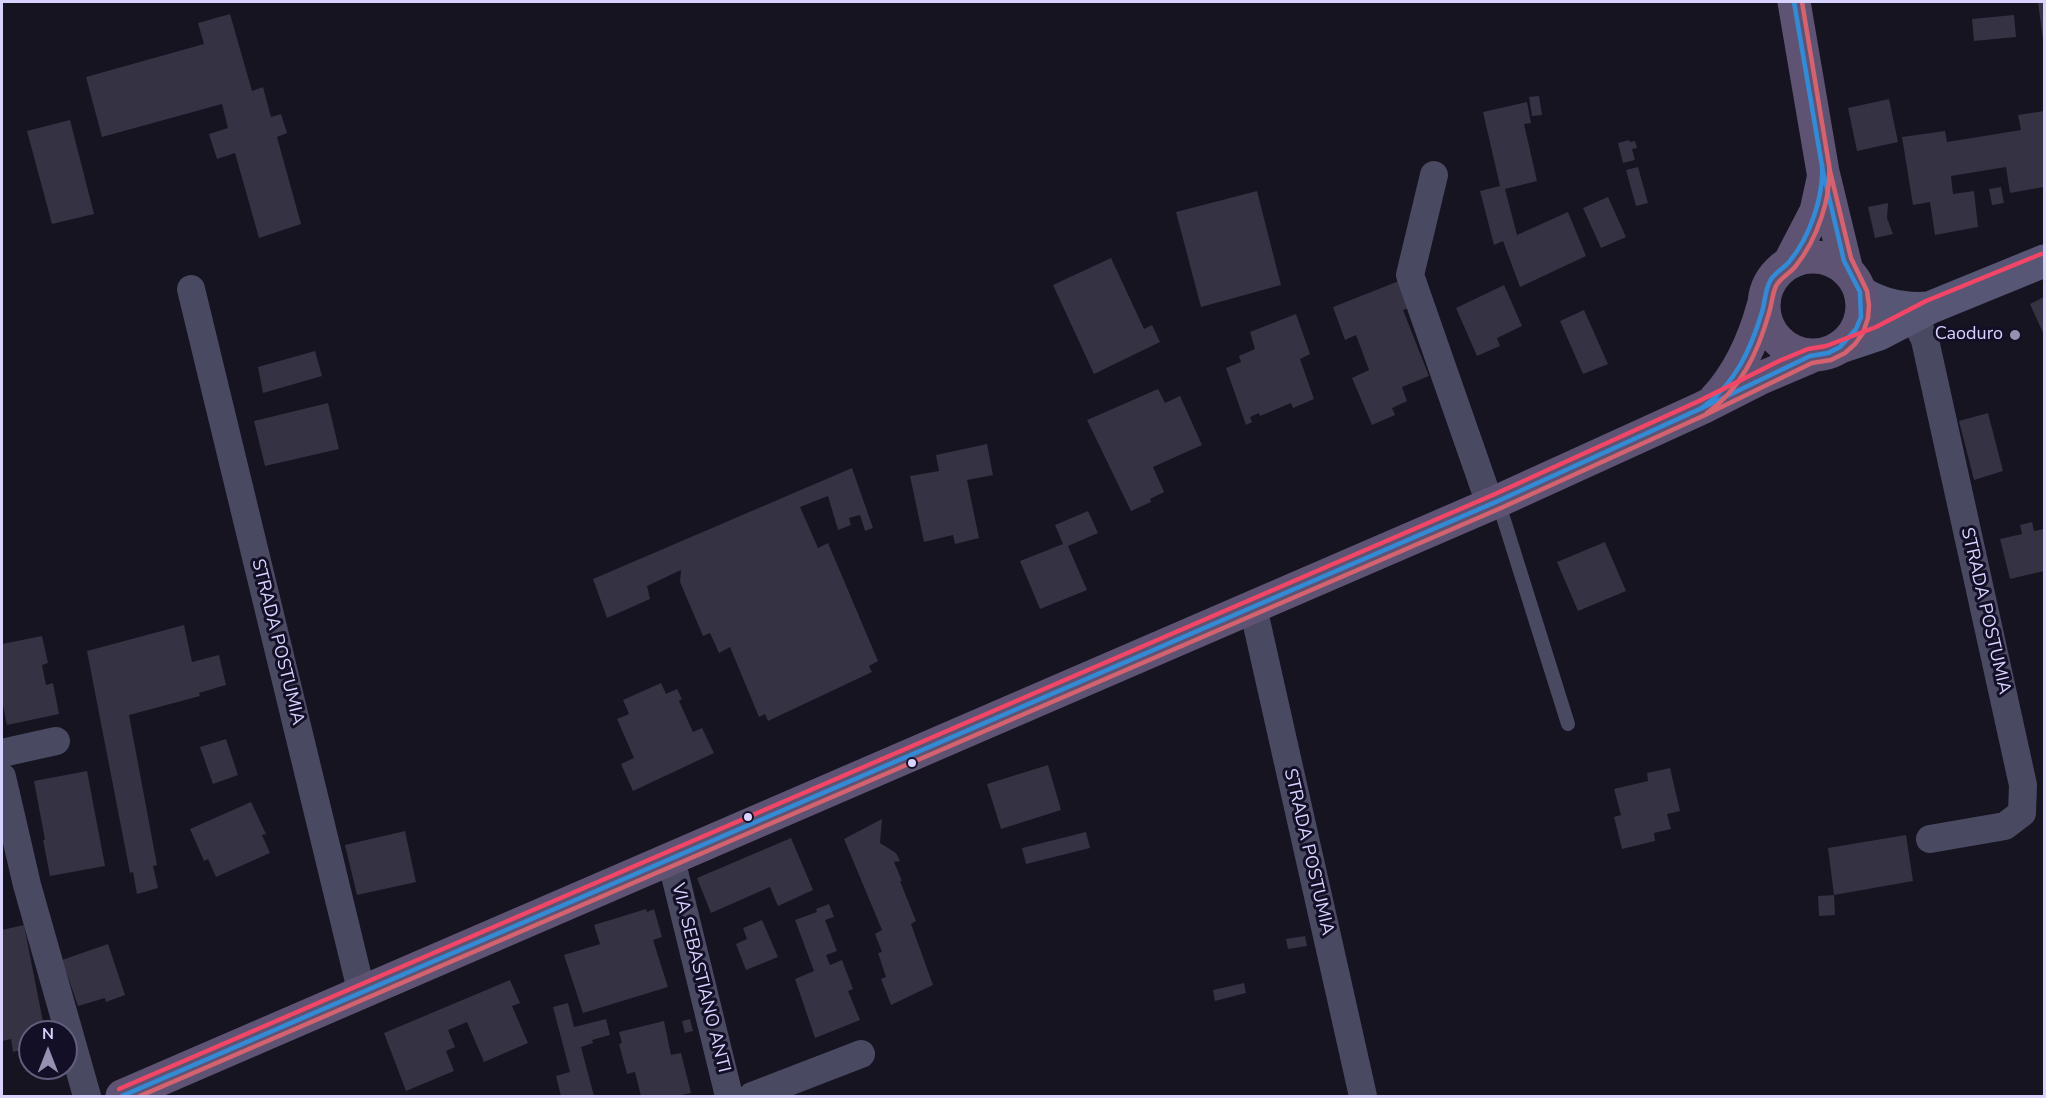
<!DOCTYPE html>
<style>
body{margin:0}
#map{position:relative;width:2046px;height:1098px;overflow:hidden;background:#161421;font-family:"Nunito Sans",sans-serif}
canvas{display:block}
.frame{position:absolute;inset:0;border:3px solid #d9d4ff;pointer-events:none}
.north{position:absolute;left:18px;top:1020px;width:60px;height:60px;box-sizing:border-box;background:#130f26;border:2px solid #625e7d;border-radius:50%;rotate:0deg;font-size:16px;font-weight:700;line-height:24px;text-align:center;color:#d9d4ff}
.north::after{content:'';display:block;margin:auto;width:21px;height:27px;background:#9591b1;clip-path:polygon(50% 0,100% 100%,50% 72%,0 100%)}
</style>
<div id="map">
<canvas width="2046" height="1098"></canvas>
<div class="frame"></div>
<div class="north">N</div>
</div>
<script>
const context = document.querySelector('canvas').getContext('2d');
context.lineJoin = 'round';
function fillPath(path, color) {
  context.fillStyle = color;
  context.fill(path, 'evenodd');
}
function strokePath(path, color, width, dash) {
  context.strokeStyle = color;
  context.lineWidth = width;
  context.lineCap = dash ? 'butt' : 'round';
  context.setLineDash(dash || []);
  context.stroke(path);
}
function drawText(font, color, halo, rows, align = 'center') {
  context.font = font + ' "Nunito Sans",sans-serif';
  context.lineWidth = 6;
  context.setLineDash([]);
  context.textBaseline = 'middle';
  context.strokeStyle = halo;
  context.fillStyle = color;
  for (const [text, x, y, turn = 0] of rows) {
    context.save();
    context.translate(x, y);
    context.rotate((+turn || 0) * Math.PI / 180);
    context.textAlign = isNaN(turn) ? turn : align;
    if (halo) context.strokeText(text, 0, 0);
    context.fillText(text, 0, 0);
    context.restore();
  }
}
const building = new Path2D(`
 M2038 2H2044V40H2043Z
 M230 14 252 91 263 87 271 117 281 114 287 133 277 137 301 224 259 238 235 153 217 159 209 134 228 128 222 104 102 137 86 77 204 44 198 23Z
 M2014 15 2016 37 1974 41 1972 19Z
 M1539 96 1542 115 1532 116 1529 97Z
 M1889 99 1898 142 1857 151 1848 108Z
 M1527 102 1531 123 1524 124 1537 181 1505 189 1517 235 1568 212 1586 256 1520 287 1503 241 1494 245 1480 191 1500 186 1483 112Z
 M2044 111V187L2010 193 2006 167 1951 176 1953 194 1974 191 1978 227 1935 235 1930 202 1913 205 1902 137 1945 131 1947 142 2021 130 2018 115Z
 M70 120 94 214 52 224 27 131Z
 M1629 140 1630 142 1635 141 1637 148 1632 149 1635 160 1623 163 1618 143Z
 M1638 167 1648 203 1636 206 1626 170Z
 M2001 187 2004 203 1992 205 1989 189Z
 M1257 191 1281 285 1201 307 1176 212Z
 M1608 197 1626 237 1601 248 1583 208Z
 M1888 203 1887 218 1893 234 1875 238 1868 207Z
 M1111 258 1144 329 1152 325 1160 342 1094 374 1053 285Z
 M1399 281 1409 308 1403 310 1429 376 1402 387 1407 401 1392 408 1395 415 1372 425 1352 378 1369 370 1356 335 1345 340 1333 307Z
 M1504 285 1522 326 1497 338 1500 346 1477 356 1456 308Z
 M2044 297V335L2030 304Z
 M1584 310 1608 364 1583 374 1560 321Z
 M1296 314 1310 354 1300 359 1314 399 1293 408 1291 403 1260 416 1259 413 1250 417 1252 422 1246 425 1226 368 1241 362 1239 356 1255 349 1250 332Z
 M315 351 322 376 263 393 258 367Z
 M1158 389 1165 403 1180 396 1202 445 1153 467 1164 492 1150 499 1151 502 1131 511 1087 420Z
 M328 403 339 449 265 466 254 421Z
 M1988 413 2003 471 1974 480 1959 421Z
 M987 444 993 475 967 480 979 538 955 544 953 535 924 542 910 476 939 471 936 455Z
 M852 468 873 528 865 531 860 515 849 518 851 525 838 530 828 496 800 507 818 548 828 543 878 661 869 666 872 672 768 721 765 714 759 717 730 647 719 653 710 633 703 636 680 582 681 570 647 586 650 599 607 618 593 579Z
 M1088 511 1098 533 1068 546 1087 590 1040 609 1020 561 1063 544 1055 525Z
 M2032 522 2034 531 2044 529V571L2010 579 2000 539 2022 534 2020 525Z
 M1605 542 1626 591 1578 611 1557 562Z
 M184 625 192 662 219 655 226 685 199 693 200 696 129 715 157 865 153 866 158 888 137 894 133 872 130 873 87 651Z
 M42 636 48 663 42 665 46 685 53 683 59 714 7 725 2 700V644Z
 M661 683 666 694 677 689 682 699 679 701 693 732 702 728 714 753 633 791 621 764 634 758 617 719 629 714 623 700Z
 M226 739 238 775 213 784 200 747Z
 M1048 765 1061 810 1001 829 987 784Z
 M1670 768 1680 811 1667 814 1671 829 1654 833 1655 841 1622 849 1614 817 1621 815 1614 789 1648 781 1647 773Z
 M87 771 105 866 50 876 43 840H45L34 781Z
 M251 802 266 834 262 835 270 853 216 877 208 859 204 861 190 829Z
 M882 819 880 843 896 853 900 861 894 862 902 881H900L916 921 911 924 933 985 891 1005 881 979 886 977 878 953 882 952 875 934 882 930 844 839Z
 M405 831 416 882 357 895 345 845Z
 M1086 832 1090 848 1026 864 1022 848Z
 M1906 835 1913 881 1834 895 1835 915 1819 916 1818 896 1834 895 1828 848Z
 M791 838 813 890 778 906 770 887 711 913 697 878Z
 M829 904 834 917 825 920 837 951 826 955 830 965 842 960 853 989 848 991 860 1020 815 1038 795 979 814 971 795 920 817 912 816 909Z
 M646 909 647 912 654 909 662 937 653 940 668 987 583 1013 564 955 600 944 594 925Z
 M762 920 778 957 746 970 736 944 747 939 743 928Z
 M24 925 45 1032H30V1048L13 1052 11 1039 2 1041V930Z
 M1305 936 1307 946 1288 949 1286 939Z
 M108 944 125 995 106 1002 105 998 78 1006 62 960Z
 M510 980 520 1003 512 1006 528 1043 484 1062 467 1022 448 1030 455 1047 446 1051 454 1071 406 1091 384 1033Z
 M1244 983 1246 993 1215 1001 1213 990Z
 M568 1003 574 1027 606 1019 610 1035 592 1040 593 1043 581 1047 594 1096H561L556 1076 570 1072 553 1007Z
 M690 1019 693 1031 685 1033 682 1021Z
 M664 1021 671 1055 681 1053 691 1093 677 1096H641L635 1072 627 1074 619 1044 622 1043 619 1032Z`);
const lane = new Path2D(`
 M1498 501 1568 724`);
const street = new Path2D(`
 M1434 175 1410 275 1490 504
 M191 289 362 994
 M1914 317 1925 340 2023 785 2022 813 2005 826 1930 839
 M1253 607 1363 1096
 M2 753 56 741
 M2 777 27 885 87 1096
 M671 859 729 1096
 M752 1096 861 1054`);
const secondary = new Path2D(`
 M1860 292C1881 305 1905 310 1929 308
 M1840 347 1879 334 1929 308 2044 261`);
const primary = new Path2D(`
 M1794 2 1823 172 1847 271
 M1764 306a49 49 0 1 1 98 0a49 49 0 1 1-98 0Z
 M1789 263 1816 211 1823 179
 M1715 399C1739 373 1754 339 1763 306
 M122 1096 1498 501 1702 408 1761 378 1815 355`);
const bus1 = new Path2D(`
 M1703 407C1735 384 1751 349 1762 312 1765 302 1765 290 1770 281 1774 273 1783 269 1789 262 1810 237 1824 196 1822 164
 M122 1096 1498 501 1702 408 1810 356 1828 353 1840 347 1856 329 1861 317 1860 292 1844 261 1823 172 1794 2`);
const bus2 = new Path2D(`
 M1707 413C1741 389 1758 352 1769 313 1772 304 1772 295 1776 286 1780 278 1789 274 1795 267 1817 240 1832 197 1829 163
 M140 1096 1501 508 1705 415 1812 363 1831 360 1845 353 1855 344 1863 333 1868 318 1869 305 1867 291 1851 258 1830 171 1802 2`);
const bus3 = new Path2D(`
 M119 1089 1495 494 1699 401 1779 361 1808 349 1826 346 1876 327 1926 301 2041 254`);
const markers = [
 [2015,335,6,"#9591b1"],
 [912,763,5,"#d9d4ff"],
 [748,817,5,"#d9d4ff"]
];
const poiNames = [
 ["Caoduro",2003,335]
];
const streetNames = [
 ["STRADA POSTUMIA",1985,611,77],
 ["STRADA POSTUMIA",277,642,76],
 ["STRADA POSTUMIA",1308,852,77],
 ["VIA SEBASTIANO ANTI",700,978,76]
];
fillPath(building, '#343243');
strokePath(lane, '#4a4962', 14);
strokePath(street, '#4a4962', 28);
strokePath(secondary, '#575674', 33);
strokePath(primary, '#5e5373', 33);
strokePath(bus1, '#338bd7', 4.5);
strokePath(bus2, '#d5626f', 4.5);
strokePath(bus3, '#f34667', 4.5);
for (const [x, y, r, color] of markers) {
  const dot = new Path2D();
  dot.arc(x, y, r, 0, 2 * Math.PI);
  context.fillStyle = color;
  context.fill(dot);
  strokePath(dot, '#130f26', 2);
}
drawText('18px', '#d9d4ff', '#130f26', poiNames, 'right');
drawText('18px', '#d9d4ff', '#130f26', streetNames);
</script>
